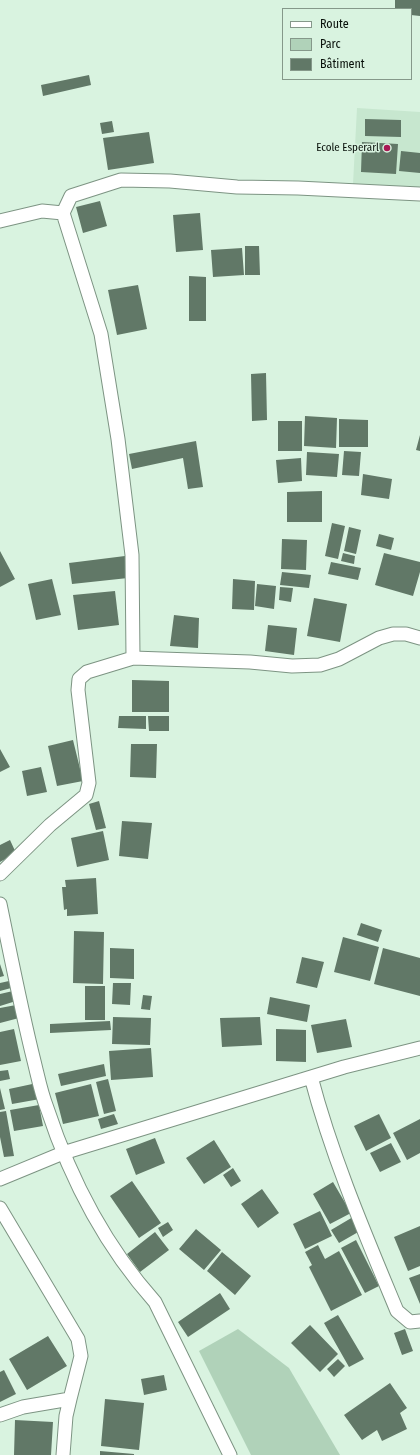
<!DOCTYPE html>
<meta charset="utf-8">
<style>
body{margin:0}
#map{position:relative;width:420px;height:1455px;overflow:hidden;background:#d9f3e0;font-family:"Fira Sans Condensed",sans-serif}
canvas{display:block}
.legend{position:absolute;left:282px;top:8px;width:130px;height:72px;box-sizing:border-box;background:#d9f3e0;border:1px solid #85988a;margin:0;padding:5px 7px;list-style:none;font-size:12px;color:#08100a}
.legend li{display:flex;align-items:center;gap:8px;height:20px}
.legend b{width:20px;border:1px solid #85988a}
</style>
<div id="map">
<canvas width="420" height="1455"></canvas>
<ul class="legend">
<li><b style="height:5px;background:#fff"></b>Route</li>
<li><b style="height:11px;background:#b0d2b9"></b>Parc</li>
<li><b style="height:11px;background:#617867"></b>Bâtiment</li>
</ul>
</div>
<script>
const context = document.querySelector('canvas').getContext('2d');
context.lineJoin = 'round';
function fillPath(path, color) {
  context.fillStyle = color;
  context.fill(path, 'evenodd');
}
function strokePath(path, color, width, dash) {
  context.strokeStyle = color;
  context.lineWidth = width;
  context.lineCap = dash ? 'butt' : 'round';
  context.setLineDash(dash || []);
  context.stroke(path);
}
function drawText(font, color, halo, rows, align = 'center') {
  context.font = font + ' "Fira Sans Condensed",sans-serif';
  context.lineWidth = 3;
  context.setLineDash([]);
  context.textBaseline = 'middle';
  context.strokeStyle = halo;
  context.fillStyle = color;
  for (const [text, x, y, turn = 0] of rows) {
    context.save();
    context.translate(x, y);
    context.rotate((+turn || 0) * Math.PI / 180);
    context.textAlign = isNaN(turn) ? turn : align;
    if (halo) context.strokeText(text, 0, 0);
    context.fillText(text, 0, 0);
    context.restore();
  }
}
const built = new Path2D(`
 M357 108 420 112V188L353 184Z`);
const green = new Path2D(`
 M238 1329 289 1368 340 1455H251L199 1351Z`);
const building = new Path2D(`
 M395 0H420V16L411 15V9H395Z
 M89 75 91 85 43 96 41 85Z
 M365 119 401 120V137L365 136Z
 M112 121 114 132 102 134 100 123Z
 M149 132 154 163 108 170 103 138Z
 M362 142 398 144 396 174 361 172Z
 M401 151 420 153V173L399 171Z
 M100 201 107 226 83 233 76 207Z
 M200 213 203 250 176 252 173 215Z
 M245 246H259L260 275H245Z
 M242 248 244 275 213 277 211 250Z
 M189 276 206 277V321H189Z
 M138 285 147 329 117 335 108 290Z
 M266 373 267 420 252 421 251 374Z
 M305 416 337 418 336 448 304 446Z
 M339 419 368 420V447H339Z
 M278 421H302V451H278Z
 M420 435V451L416 450Z
 M196 441 203 487 188 489 183 458 132 469 129 454Z
 M344 451 361 452 359 476 342 475Z
 M307 452 339 454 337 477 306 475Z
 M301 458 302 481 278 483 276 460Z
 M363 474 392 479 389 499 361 495Z
 M322 491V522H287V492Z
 M332 523 345 526 338 559 325 556Z
 M349 527 361 530 356 554 344 551Z
 M379 534 394 538 391 550 376 546Z
 M282 539 307 540 306 570 281 569Z
 M0 551 15 579 0 587Z
 M343 553 355 556 354 564 341 561Z
 M384 553 420 562V572L413 596 375 585Z
 M125 556 128 578 72 584 69 563Z
 M331 562 361 568 358 580 328 574Z
 M282 572 311 575 309 588 280 585Z
 M52 579 61 615 36 620 28 584Z
 M233 579 255 581 254 610 232 609Z
 M257 584 276 586 274 609 255 606Z
 M280 587 293 588 291 602 279 600Z
 M115 591 119 625 78 630 73 595Z
 M314 598 347 604 340 642 307 636Z
 M174 615 199 618 198 648 170 646Z
 M268 625 297 628 294 655 265 651Z
 M132 680 169 681V712H132Z
 M119 716H146V729L118 728Z
 M148 716H169V731H149Z
 M73 740 83 781 57 786 48 746Z
 M131 744H157L156 778 130 777Z
 M0 749 10 767 0 772Z
 M41 767 47 792 27 796 22 771Z
 M99 801 106 828 96 830 89 804Z
 M122 821 152 823 148 859 119 856Z
 M103 831 109 860 77 867 71 838Z
 M10 840 16 853 0 862V845Z
 M96 878 98 914 67 916V909L64 910 62 887H66L65 880Z
 M361 923 382 930 378 942 357 935Z
 M74 931 104 932 103 984 73 983Z
 M343 937 379 947 370 981 334 972Z
 M110 948 134 949V979L110 978Z
 M383 948 420 958V996L374 984Z
 M302 957 324 962 317 988 296 983Z
 M0 964 4 976 0 977Z
 M9 981 11 988 0 991V983Z
 M113 983H131L130 1005 112 1004Z
 M85 986H105V1020H85Z
 M13 991 16 1001 0 1006V994Z
 M143 995 152 996 150 1010 141 1009Z
 M270 997 310 1005 307 1022 267 1014Z
 M16 1005 19 1018 0 1023V1008Z
 M113 1017 151 1018 150 1045 112 1044Z
 M260 1017 262 1045 222 1047 220 1018Z
 M346 1019 352 1047 317 1053 311 1025Z
 M110 1021 111 1030 50 1033V1024Z
 M14 1029 21 1061 0 1065V1032Z
 M276 1029 306 1030V1062L276 1061Z
 M151 1048 153 1077 111 1080 109 1051Z
 M104 1064 106 1076 61 1086 58 1074Z
 M8 1070 10 1079 0 1081V1071Z
 M108 1079 116 1111 104 1114 96 1082Z
 M37 1083 40 1099 12 1104 9 1089Z
 M91 1084 99 1116 63 1124 55 1093Z
 M0 1088 5 1109 0 1110Z
 M39 1105 43 1126 14 1131 10 1110Z
 M6 1111 14 1156 4 1157 0 1137V1112Z
 M114 1114 118 1124 101 1129 98 1119Z
 M379 1114 391 1138 366 1151 354 1126Z
 M420 1119V1153L407 1160 393 1133Z
 M155 1138 165 1163 136 1175 126 1149Z
 M214 1140 231 1167 204 1184 186 1158Z
 M391 1143 401 1162 380 1172 370 1153Z
 M233 1168 241 1181 231 1187 223 1175Z
 M132 1181 161 1223 139 1238 110 1196Z
 M333 1182 351 1213 330 1224 313 1194Z
 M262 1189 279 1213 258 1228 241 1204Z
 M320 1211 332 1236 305 1249 293 1224Z
 M353 1217 360 1231 339 1243 331 1230Z
 M168 1222 173 1230 163 1237 158 1228Z
 M420 1226V1266L408 1271 394 1237Z
 M196 1229 221 1250 204 1270 179 1249Z
 M155 1232 169 1250 140 1272 127 1254Z
 M356 1240 379 1286 365 1293 341 1248Z
 M318 1245 325 1259 339 1251 362 1295 331 1311 309 1267 312 1265 305 1252Z
 M222 1252 251 1276 235 1295 207 1271Z
 M420 1274V1304L409 1278Z
 M220 1293 230 1309 188 1337 178 1322Z
 M338 1315 364 1359 349 1367 324 1323Z
 M310 1325 338 1354 320 1372 291 1343Z
 M405 1329 413 1351 402 1355 394 1333Z
 M48 1336 67 1366 27 1390 9 1359Z
 M338 1359 345 1366 334 1377 327 1369Z
 M4 1370 16 1394 0 1402V1372Z
 M164 1375 167 1390 144 1395 141 1379Z
 M390 1383 407 1408 400 1413 407 1429 382 1441 377 1430 362 1440 344 1415Z
 M105 1399 144 1403 139 1450 101 1446Z
 M15 1420 53 1422 51 1455H14Z
 M100 1451 134 1454V1455H100Z`);
const street = new Path2D(`
 M0 221 42 211 63 213
 M133 658 132 555 118 439 101 334 63 213 71 196 121 180 170 181 237 187 298 188 420 194
 M0 874 50 825 86 795 89 783 78 690 79 679 87 672 133 658 250 662 292 666 320 665 339 659 379 638 393 634H406L420 638
 M0 904C11 957 21 1009 34 1061 38 1077 41 1093 47 1108 70 1178 106 1247 155 1302L230 1455
 M311 1077C332 1157 365 1234 397 1311L410 1322 420 1321
 M0 1179 63 1153 344 1067 420 1048
 M0 1208 78 1339 81 1356 70 1399
 M0 1415 23 1407 70 1399 66 1416 63 1455`);
const markers = [
 [387,148,4,"#a81753"]
];
const poiNames = [
 ["Ecole Esperarl",379,148]
];
fillPath(built, '#c7e7cf');
fillPath(green, '#b0d2b9');
fillPath(building, '#617867');
strokePath(street, '#7d9483', 15);
strokePath(street, '#fff', 13);
for (const [x, y, r, color] of markers) {
  const dot = new Path2D();
  dot.arc(x, y, r, 0, 2 * Math.PI);
  context.fillStyle = color;
  context.fill(dot);
  strokePath(dot, '#d9f3e0', 1.5);
}
drawText('11px', '#08100a', '#d9f3e0', poiNames, 'right');
</script>
